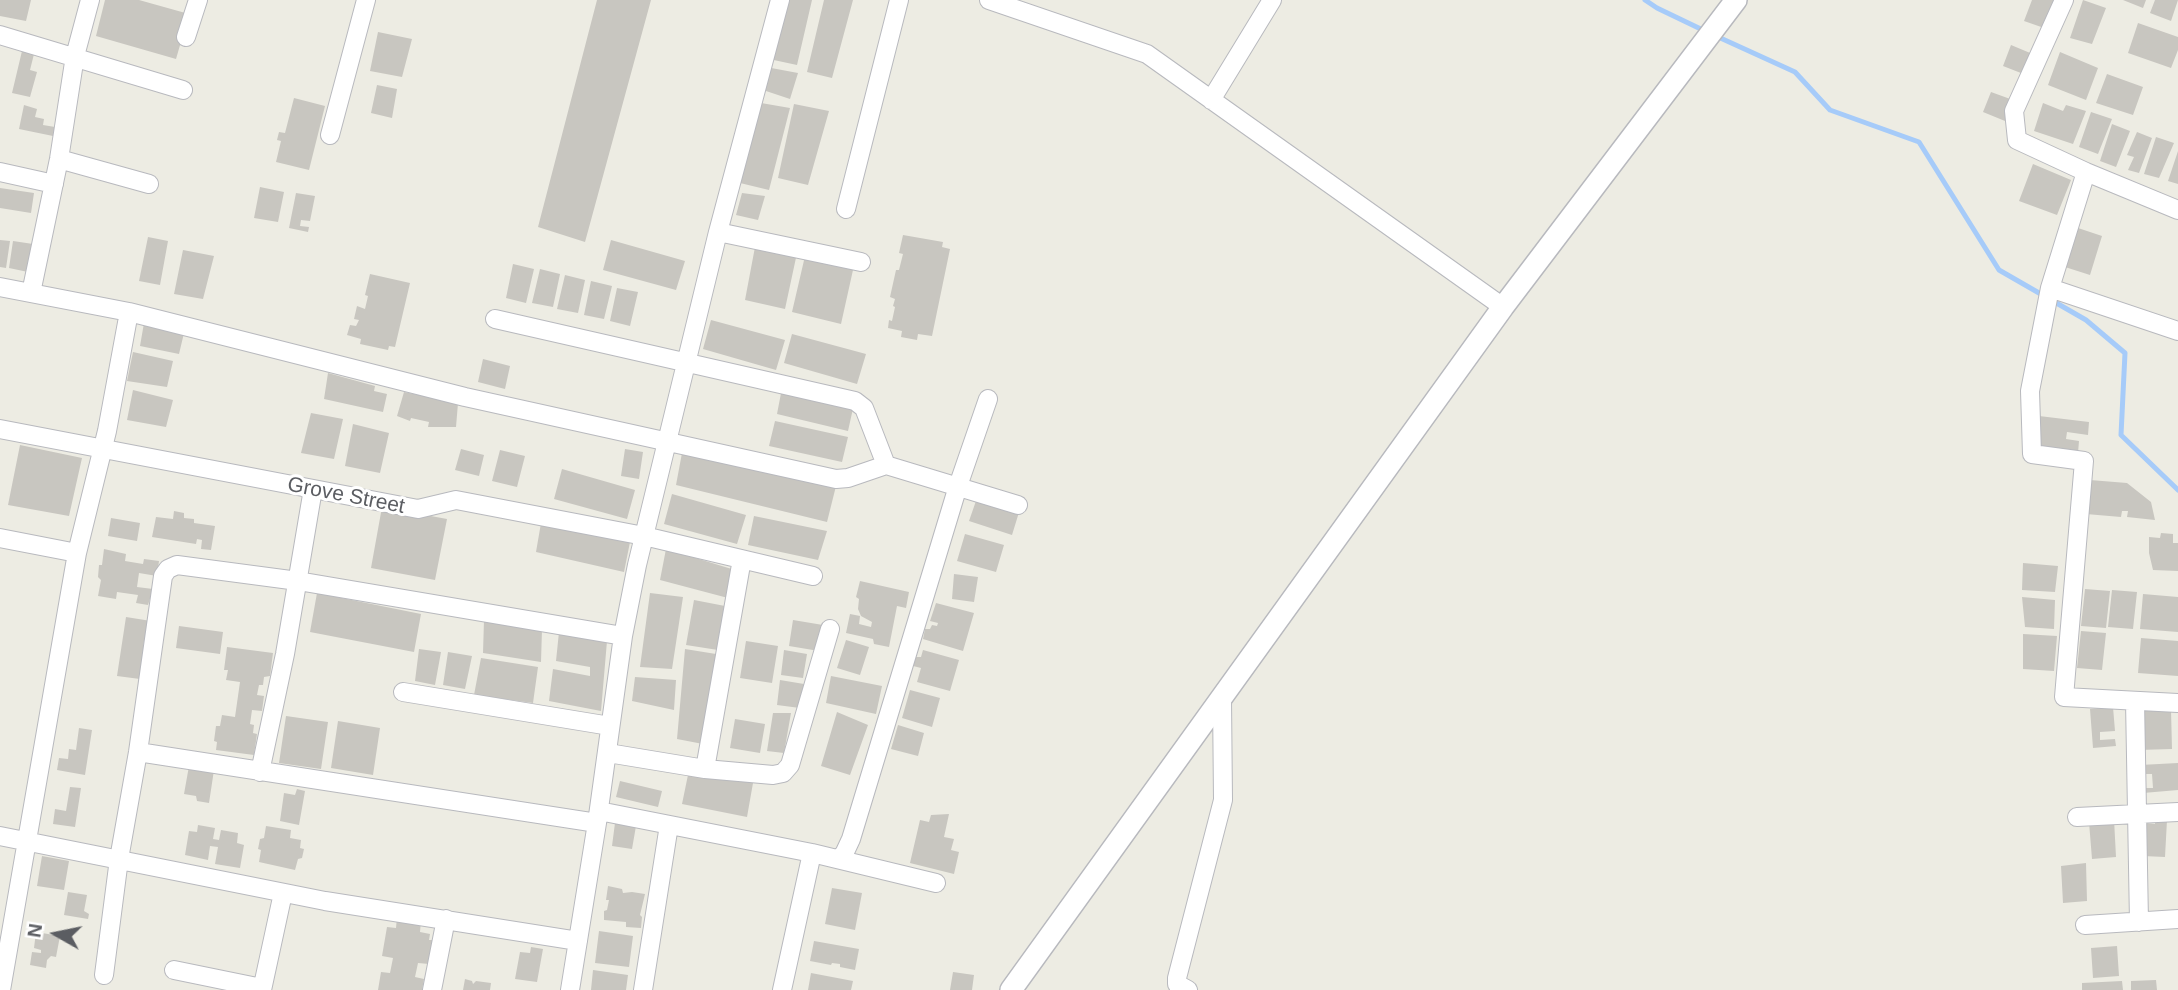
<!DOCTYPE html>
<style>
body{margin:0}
#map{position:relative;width:2178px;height:990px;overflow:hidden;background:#edece3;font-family:Helvetica,sans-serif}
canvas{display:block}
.north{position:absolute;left:21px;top:899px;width:70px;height:70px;-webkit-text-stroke:5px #fff;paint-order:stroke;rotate:279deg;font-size:19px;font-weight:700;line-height:28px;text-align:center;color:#5b5d62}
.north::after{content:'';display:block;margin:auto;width:24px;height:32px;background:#5b5d62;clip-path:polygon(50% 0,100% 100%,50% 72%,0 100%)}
</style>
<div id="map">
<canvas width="2178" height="990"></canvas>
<div class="north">N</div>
</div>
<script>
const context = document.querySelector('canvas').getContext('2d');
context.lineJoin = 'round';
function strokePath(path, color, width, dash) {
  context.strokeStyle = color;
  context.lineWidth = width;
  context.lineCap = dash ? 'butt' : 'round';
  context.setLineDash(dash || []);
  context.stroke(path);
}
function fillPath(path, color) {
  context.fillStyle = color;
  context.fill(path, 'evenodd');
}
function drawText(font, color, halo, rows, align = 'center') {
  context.font = font + ' Helvetica,sans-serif';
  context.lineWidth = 6;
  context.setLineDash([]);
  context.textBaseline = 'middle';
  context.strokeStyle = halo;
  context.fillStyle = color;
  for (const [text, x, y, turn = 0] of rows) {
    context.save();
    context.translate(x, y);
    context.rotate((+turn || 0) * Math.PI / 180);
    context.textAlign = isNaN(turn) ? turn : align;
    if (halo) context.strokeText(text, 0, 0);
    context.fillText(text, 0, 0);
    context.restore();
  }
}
const stream = new Path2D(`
 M1645 0 1657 8 1707 32
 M1716 36 1795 72 1830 110 1919 142 1999 270 2086 320 2125 353 2121 435 2178 490`);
const building = new Path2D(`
 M0 0H31L26 21 0 16Z
 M105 0H139L189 14 176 59 96 36Z
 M597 0H651L585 242 538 227Z
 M784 0H812L797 65 769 59Z
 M824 0H853L832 78 807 72Z
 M2032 0H2060L2047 29 2024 21Z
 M2083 0 2106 8 2092 44 2070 38Z
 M2123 0H2146L2143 8Z
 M2155 0H2178L2171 21 2150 13Z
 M2138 23 2178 37V50L2171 68 2128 53Z
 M378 32 412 39 402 77 370 71Z
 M2011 45 2035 55 2026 75 2003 66Z
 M22 51 34 54 30 70 37 72 30 97 12 93Z
 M2060 52 2098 68 2086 100 2048 85Z
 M766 67 798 73 790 99 760 89Z
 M2107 74 2143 87 2133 115 2096 103Z
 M377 85 397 89 392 118 371 113Z
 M1991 92 2013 100 2005 121 1983 112Z
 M294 98 325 106 309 170 276 162 281 141 277 140 279 132 285 133Z
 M761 103 790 108 769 190 740 183Z
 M2043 103 2063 111 2066 105 2086 111 2073 144 2034 131Z
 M794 104 829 111 808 185 778 178Z
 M24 105 37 109 35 117 44 119 43 125 55 127 53 136 19 129Z
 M2091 112 2112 119 2098 154 2079 147Z
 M2112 124 2130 131 2116 167 2100 161Z
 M2137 132 2152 138 2139 173 2128 170 2134 157 2127 155Z
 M2156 137 2174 143 2159 178 2144 174Z
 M2178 151V184L2168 181Z
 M2033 164 2071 180 2057 215 2019 201Z
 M260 187 284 192 278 222 254 218Z
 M0 188 34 193 31 213 0 208Z
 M296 193 315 196 310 221 301 220 300 226 309 227 308 232 289 228Z
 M742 193 765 196 758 220 736 215Z
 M2078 228 2102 236 2090 275 2065 267Z
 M903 235 943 242 942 247 950 249 932 336 918 334 917 340 901 337 902 331 888 328 889 320 892 321 895 307 893 306 895 299 890 297 896 270H899L903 254 899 253Z
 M148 237 168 241 160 285 139 281Z
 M0 240 10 241 6 268 0 267Z
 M611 240 685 261 676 290 603 270Z
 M13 241 33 244 28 272 9 268Z
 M755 247 797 253 785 309 745 300Z
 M183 250 214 256 203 299 174 294Z
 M805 256 853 270 841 324 792 312Z
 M513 264 534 269 526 303 506 298Z
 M540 269 560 274 553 307 532 303Z
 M370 274 410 283 395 347 389 346 388 350 360 344 361 339 347 335 350 325 356 326 359 320 354 319 357 306 365 309 368 296 365 295Z
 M565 275 585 280 578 313 557 309Z
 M591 281 612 286 604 319 584 315Z
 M617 288 638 292 630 326 610 321Z
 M711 320 785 340 776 370 703 349Z
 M144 323 184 333 179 354 140 346Z
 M792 334 866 354 857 384 784 363Z
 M133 352 173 361 167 387 127 381Z
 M483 359 510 366 505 389 478 382Z
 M328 373 375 386 374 391 387 394 383 412 324 399Z
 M782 388 854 404 848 431 777 414Z
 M133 390 173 400 166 427 127 420Z
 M404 392 458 403 456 427H428L429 422 411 418 410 421 397 416Z
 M311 413 343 419 334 459 301 453Z
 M2039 416 2089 422 2088 435 2067 432 2066 439 2079 441 2078 453 2035 448Z
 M775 421 848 437 842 462 769 446Z
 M353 424 389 433 380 473 345 466Z
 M20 445 82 458 69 516 8 505Z
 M461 449 484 455 479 476 455 470Z
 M625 449 643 452 639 479 621 476Z
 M500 450 525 456 517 487 492 481Z
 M682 453 836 486 827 522 676 485Z
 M562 469 635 490 627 519 554 499Z
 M2090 480 2127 483 2151 502 2155 520 2127 517 2128 511H2122L2121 517 2086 514Z
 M672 494 746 515 737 544 664 524Z
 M977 498 1020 509 1012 535 969 521Z
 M382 507 447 519 435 580 371 568Z
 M174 511 184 513V518L194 519V523L215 526 211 550 201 549 202 540 197 539 196 544 152 537 156 517 173 519Z
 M754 516 827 531 818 560 748 545Z
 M111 518 140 523 137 541 108 536Z
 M541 523 630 542 624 572 536 552Z
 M2161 533 2173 534V543H2178V571L2153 570 2149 553V537L2160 538Z
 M965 534 1004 545 996 572 957 561Z
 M104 549 126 554 125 561 143 564 144 559 159 561 157 576 139 573 137 587 153 589 148 605 136 603 138 595 117 592 116 599 98 596 101 580 98 577 99 565H102Z
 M666 549 735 570 728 598 660 580Z
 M2023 563 2058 566 2055 592 2022 590Z
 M954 574 978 577 974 602 952 599Z
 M860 581 909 592 906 608 897 606 889 647 874 644 873 639 846 633 850 614 860 616 859 624 871 627 872 622 861 616 858 609 859 599 856 597Z
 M2085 589 2110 591 2106 628 2081 626Z
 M2112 590 2137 592 2133 629 2108 627Z
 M317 593 421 614 414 652 310 632Z
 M650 593 683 597 672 669 640 667Z
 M2143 594 2178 597V632L2140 629Z
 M2022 597 2055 600 2054 629 2025 627Z
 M694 600 725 606 718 650 686 645Z
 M936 603 974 613 963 651 923 639 925 629H930L932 625 937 626 938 623 930 621Z
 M126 617 151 621 149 640 144 641 140 679 117 676Z
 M484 620 542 629 541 662 483 653Z
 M793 620 823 625 819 651 789 646Z
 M179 626 223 632 220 654 176 648Z
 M2081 631 2106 633 2102 670 2077 668Z
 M559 632 607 641 601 711 549 701 553 669 590 676V667L556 661Z
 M2023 634 2057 636 2054 671 2023 669Z
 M2141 638 2178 641V676L2138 673Z
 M846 640 869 647 860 675 837 668Z
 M746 641 778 646 772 683 740 678Z
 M227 647 273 653 270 676 264 677 263 685H259L257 695 264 696 262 711 252 710 250 724 254 725 253 733 257 734 254 755 216 750 217 742 214 741 216 726H220L222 715 235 717 240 682 226 680 228 670H224Z
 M419 649 441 652 435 685 415 681Z
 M685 649 716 654 703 744 677 739Z
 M784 650 807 654 803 678 781 675Z
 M923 650 959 660 950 691 917 682 921 668 913 666 915 657H921Z
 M448 652 472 656 465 689 443 685Z
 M481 658 538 667 533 703 474 695Z
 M831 676 882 686 876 714 826 703Z
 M635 677 676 680 674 710 632 701Z
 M780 680 804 684 800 708 777 705Z
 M910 690 940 698 932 727 902 718Z
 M2113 707 2115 731 2100 732V740L2115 739 2116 746 2093 748 2090 709Z
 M2171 710 2172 749 2138 750 2137 711Z
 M837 712 868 725 850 775 821 766Z
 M773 713H791L784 753 767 751Z
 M286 716 328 722 321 769 279 763Z
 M735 719 765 724 760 753 730 748Z
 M338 721 380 728 373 775 331 768Z
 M898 725 924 733 918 756 891 749Z
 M79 728 92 730 85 775 57 770 59 758 68 759 69 749 76 750Z
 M2178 763V790L2143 793 2142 788H2153L2152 774H2141L2140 765Z
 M189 766 214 770 209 803 197 801 196 796 184 794Z
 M689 770 753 783 747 817 682 804Z
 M620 781 662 791 658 807 616 797Z
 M70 787 81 788 75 827 53 824 55 809 66 811Z
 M297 789 305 791 299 825 280 821 284 793 295 795Z
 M949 814 944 837 954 839 951 850 959 852 954 874 910 863 920 820 929 822 931 815Z
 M2114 819 2116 857 2092 859 2089 822Z
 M2155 819 2167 820 2165 857 2143 856 2145 823 2155 824Z
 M615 823 636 826 632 849 612 846Z
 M198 825 215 828 213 839 219 840 221 830 238 833 237 843 244 845 240 868 215 864 218 847 210 846 208 860 185 855 189 831 197 832Z
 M266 826 291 830 290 838 301 840 300 848 304 849 302 858 298 859 295 870 259 862 261 850 258 849 260 839 264 838Z
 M42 856 69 861 64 890 37 886Z
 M2086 863 2087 901 2063 903 2061 866Z
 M608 886 622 889 623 893 632 892 645 894 640 915 642 917 641 928 626 927V922L604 920V911L607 910 609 900H606Z
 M832 888 862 893 855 930 825 924Z
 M68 892 87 895 84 911 89 914 88 919 64 915Z
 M397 917 421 921 420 932 430 934 429 940H433L429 964 418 963 415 977 424 979 422 990H378L381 972 390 973 393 958 382 956 387 927 396 928Z
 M599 931 633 936 629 967 595 963Z
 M36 932 60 936 56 957 51 956 47 960 46 968 30 965 32 952 41 953V950L34 948Z
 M814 941 859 949 855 970 840 967V964L832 963 831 965 810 961Z
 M2117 946 2119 976 2093 978 2091 948Z
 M531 947 543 949 537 982 515 979 520 952 530 953Z
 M593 970 628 975 626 990H591Z
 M953 972 974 975 972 990H950Z
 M811 973 853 981 851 990H808Z
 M465 979 472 981 473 984 476 981 491 983 490 990H463Z
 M2156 980 2157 990H2131V981Z
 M2122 981 2123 990H2082V983Z`);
const minor = new Path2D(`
 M989 0 1147 54 1503 307
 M2064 0 2014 111 2017 140 2086 172 2178 210
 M0 35 183 90
 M186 37 198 0
 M1211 100 1272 0
 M330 135 366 0
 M59 159 149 184
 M0 172 54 184
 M2086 172 2050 288 2030 391 2032 454 2084 461 2064 697 2178 703
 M846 209 899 0
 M718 232 861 262
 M0 287 129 312 107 431 77 553 1 990
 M2050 288 2178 331
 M31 293 59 159 75 56 90 0
 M129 312 465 397 836 479 848 478 886 465 1018 505
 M495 319 855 401 864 408 886 465
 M0 429 418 509 456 500 644 536 813 576
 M0 538 77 553
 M403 692 610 726
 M2135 701 2139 922
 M138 752 597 823
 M608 753 705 769 773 775 783 773 790 765 830 629
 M705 769 742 559
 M260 772 285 654 313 489
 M599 811 812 853 936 883
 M2077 817 2178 812
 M0 836 325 901 578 941
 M838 859 844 854 851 839 958 486 988 399
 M2085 925 2178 919
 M174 970 262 988
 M104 975 119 859 138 752 163 576 168 569 177 565 298 581 623 636
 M262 990 283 893
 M432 990 446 919
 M570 990 597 823 623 636 637 565 718 232 780 0
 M643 990 669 825
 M782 990 812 853
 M1188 990 1177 984V978L1223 800 1222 699`);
const tertiary = new Path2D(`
 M1011 990 1503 307 1736 0`);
const streetNames = [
 ["Grove Street",346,496,11]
];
strokePath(stream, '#a6cbf9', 5);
fillPath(building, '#c8c6c0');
strokePath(minor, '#b8b9be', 20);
strokePath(tertiary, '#b8b9be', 24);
strokePath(minor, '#fff', 18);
strokePath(tertiary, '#fff', 21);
drawText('21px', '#5b5d62', '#fff', streetNames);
</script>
